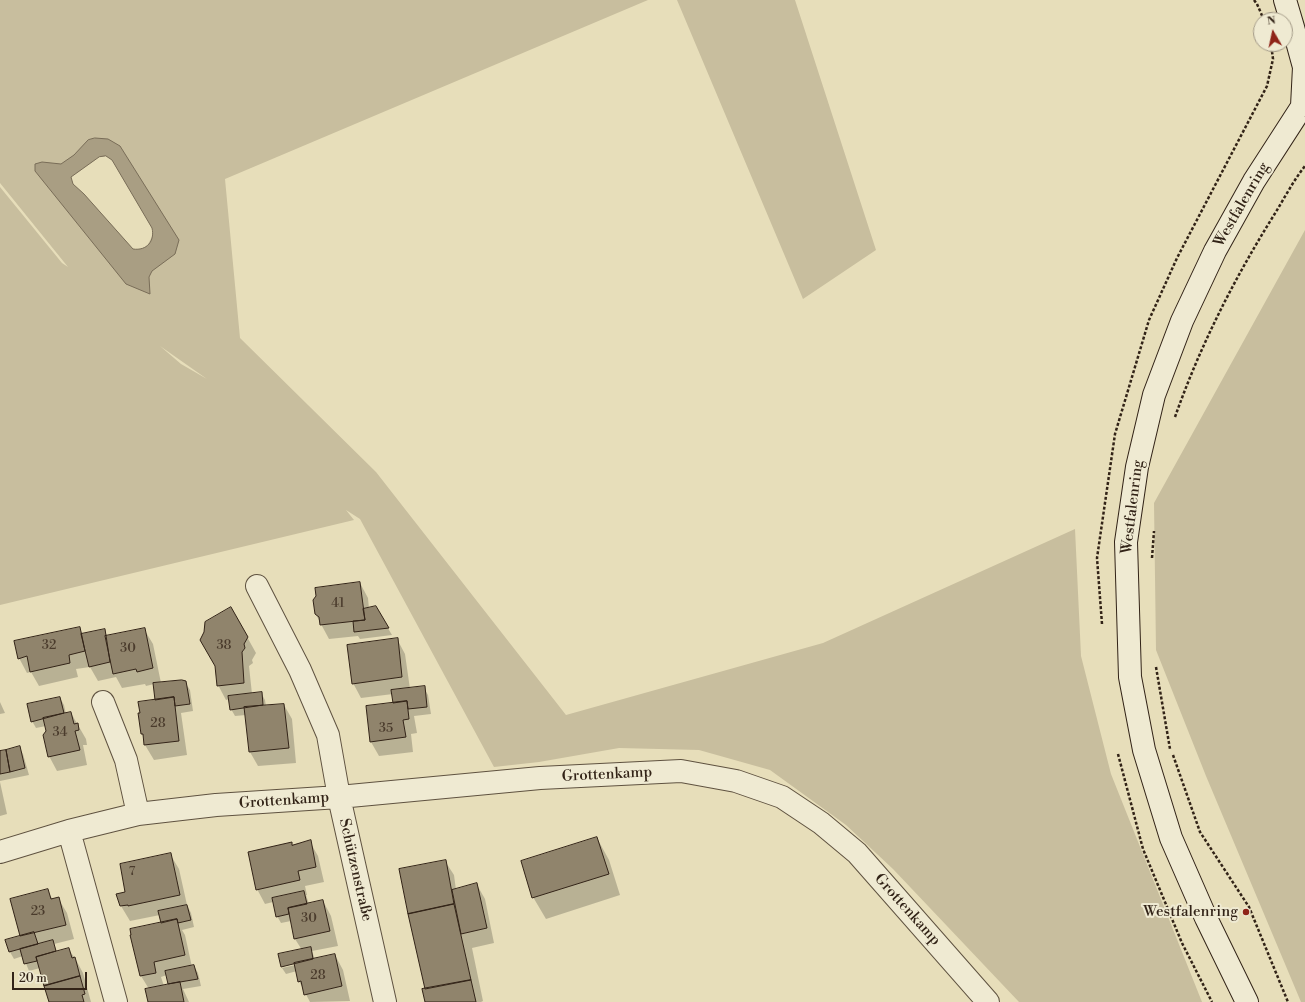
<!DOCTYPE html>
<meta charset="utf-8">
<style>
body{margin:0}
#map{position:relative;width:1305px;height:1002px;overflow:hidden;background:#e7deba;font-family:"Libre Bodoni",serif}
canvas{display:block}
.north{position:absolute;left:1253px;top:12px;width:40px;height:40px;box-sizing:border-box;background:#efead2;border:1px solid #a39a87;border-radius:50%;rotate:351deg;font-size:11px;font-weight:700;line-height:16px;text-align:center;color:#322317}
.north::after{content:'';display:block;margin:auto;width:14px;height:18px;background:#8f2418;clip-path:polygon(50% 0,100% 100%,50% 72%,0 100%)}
.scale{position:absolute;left:12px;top:972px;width:75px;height:18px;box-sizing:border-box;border:2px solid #322317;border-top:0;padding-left:5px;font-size:12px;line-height:14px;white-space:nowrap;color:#322317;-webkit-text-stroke:3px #efead2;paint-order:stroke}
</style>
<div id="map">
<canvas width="1305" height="1002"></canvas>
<div class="north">N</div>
<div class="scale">20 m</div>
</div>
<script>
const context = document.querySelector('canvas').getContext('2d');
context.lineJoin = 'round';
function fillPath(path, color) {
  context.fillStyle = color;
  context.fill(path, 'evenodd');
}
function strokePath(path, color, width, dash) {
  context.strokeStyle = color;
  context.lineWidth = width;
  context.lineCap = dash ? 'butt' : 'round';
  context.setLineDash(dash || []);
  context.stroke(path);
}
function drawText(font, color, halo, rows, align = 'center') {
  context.font = font + ' "Libre Bodoni",serif';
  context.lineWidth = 4;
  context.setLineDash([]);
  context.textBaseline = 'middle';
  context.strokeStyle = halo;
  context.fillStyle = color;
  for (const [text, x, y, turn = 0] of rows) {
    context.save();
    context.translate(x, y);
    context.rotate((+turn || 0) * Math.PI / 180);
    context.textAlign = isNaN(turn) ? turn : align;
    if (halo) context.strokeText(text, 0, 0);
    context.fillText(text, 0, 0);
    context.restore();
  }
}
const green = new Path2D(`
 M0 0H648L225 179 240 338 376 472 566 715 823 643 1075 529 1081 656 1111 774 1202 1002H1019L893 869 846 825 770 770 699 750 619 748 539 762 494 767 360 519 346 510 354 520 0 605V187L62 263 68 267 0 183ZM106 156 112 160 152 228 153 234C148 245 147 250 133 249L84 194 73 184 71 177 99 157ZM160 346 207 379 181 364Z
 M677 0H795L876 250 803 299Z
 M1305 230V1002H1301L1206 776 1156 650 1154 503Z`);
const water = new Path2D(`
 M95 138 108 139 120 146 179 240 175 254 152 271 149 277 150 294 126 284 35 171V164L42 162 61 164 74 155 88 140ZM106 156 112 160 152 228C155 241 147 251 133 249L84 194 73 184 71 177 99 157Z`);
const shadow = new Path2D(`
 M360 583 368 598 369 609 376 608 392 635 360 639 358 636 329 639 315 613Z
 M231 608 256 653 252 660 253 663 249 666 252 694 261 693 265 700 266 706 284 705 292 719 296 763 258 766 250 752 246 715 235 716 231 709 230 699 226 700 218 685Z
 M79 628 83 634 104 630 108 637 144 629 153 644 161 683 185 682 190 690 193 711 181 713 187 755 154 760 145 745 144 739 142 734 139 714 156 701 154 684 146 686 145 684 122 688 116 677 98 681 90 667 76 669 78 677 39 686 31 672 27 673 19 658Z
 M397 639 405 654 410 689 424 688 428 695 431 714 414 716 417 733 411 734 413 752 379 756 371 742 394 704 393 694 361 698 353 683Z
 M60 698 64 705 66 714 71 713 86 739 87 745H83L87 765 57 771 49 756 46 726 36 728 32 721Z
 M0 702 5 713 0 714Z
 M19 747 23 754 29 775 0 781V752Z
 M0 782 7 814 0 816Z
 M597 838 609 860 620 895 546 919 533 897Z
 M310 842 318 856 324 882 305 886 307 895H306L309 904 323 901 331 916 338 946 312 951 315 960 335 955 343 970 350 1001 310 1002 299 981 297 971 286 974 282 968 295 965 302 950 295 939 291 921 281 923 277 916 273 902 265 904 257 889 291 843 292 846Z
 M170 854 179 869 187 905 191 913 194 927 182 930 185 935 192 967 194 966 198 973 201 986 183 989 189 1002H149V989L141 976 162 924 160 915 130 921 121 906 118 895 127 893ZM167 975 170 985 164 986 161 977Z
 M445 861 454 875 456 890 477 885 485 899 494 943 472 948 483 1001 481 1002H426V990Z
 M47 890 53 900 58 898 67 913 74 939 54 944 57 952 68 949 75 958 83 973 91 1002H50L40 968 29 971 23 956 14 959 10 952 22 937Z`);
const building = new Path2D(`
 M360 582 365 620 320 625 319 617 315 614 313 600 316 596 315 588Z
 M376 606 389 628 354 632 353 621 365 620 363 609Z
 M231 607 248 637 244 644 245 648 242 652 244 683 217 686 215 666 200 640 204 632 205 622Z
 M80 627 85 651 69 655 70 663 30 672 27 656 18 659 14 641Z
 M145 628 153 668 137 672 136 669 113 674 105 636Z
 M105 629 110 662 89 667 81 634Z
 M398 638 402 677 352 684 347 645Z
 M182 680 186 681 190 704 175 706 174 697 155 700 153 683Z
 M425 686 427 707 408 709 407 701 393 703 391 690Z
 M262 692 263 705 230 710 228 696Z
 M60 697 64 713 31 722 27 704Z
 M174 697 179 741 144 745 143 734H141L138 713H140L138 702Z
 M407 701 409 719 403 720 406 737 370 742 366 706Z
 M284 704 289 748 249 752 244 707Z
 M71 712 74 724 78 723 79 730 75 731 80 750 48 757 43 735 46 731 43 718Z
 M20 746 25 768 10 772 6 750Z
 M6 750 10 772 0 774V751Z
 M597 837 609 874 532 898 521 861Z
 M311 840 316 867 298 871 300 880 256 890 248 852 292 842V845Z
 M171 853 180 895 128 906V905L120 906 116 894 125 892 120 864Z
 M446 860 454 904 408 914 399 869Z
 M477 883 487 928 461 934 452 890Z
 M48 889 51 899 59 897 66 925 20 936 10 899Z
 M304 891 307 904 288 908 289 914 276 917 272 898Z
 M323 900 330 931 294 939 288 908Z
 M454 904 471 980 425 989 408 914Z
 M187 905 191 920 178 923 177 919 161 923 158 911Z
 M177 919 185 955 154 962 156 973 140 976 130 935H131L130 929Z
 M34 932 38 944 9 952 5 940Z
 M53 940 56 951 36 957 37 961 24 964 20 949Z
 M311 947 313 959 281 967 278 954Z
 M69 948 72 958 75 957 80 976 44 986 36 957Z
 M335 954 342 986 304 995 301 981 298 982 294 963Z
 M194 965 198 979 168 984 165 971Z
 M80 976 85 994 82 995 84 1002H49L44 986Z
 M471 980 476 1002H425L422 989Z
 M180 982 184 1002H148L145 989Z`);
const path = new Path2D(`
 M1254 0 1257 4 1264 20
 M1175 417C1200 346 1234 279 1274 215 1284 199 1293 181 1305 166
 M1152 558 1154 531
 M1102 624 1097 558 1115 434 1149 320 1177 258 1267 86 1273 59 1271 44
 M1156 667 1170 749
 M1118 754 1143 849 1182 943 1212 1002
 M1173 755 1200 832 1249 907 1288 1002`);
const minor = new Path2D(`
 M257 586 300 670 328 735 339 797 385 1002
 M103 702 126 760 138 814
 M69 831 116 1002
 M0 852 69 831 138 814 216 805 339 797 540 778 681 771 736 781 782 797 821 823 857 853 988 1002`);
const secondary = new Path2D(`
 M1285 0 1293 27 1304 67 1302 106
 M1247 1002 1206 918 1171 838 1144 750 1130 677 1126 542 1137 467 1154 395 1182 321 1215 251 1254 181 1305 102`);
const markers = [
 [1246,912,4,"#8f2418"]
];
const numberNames = [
 ["41",338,604],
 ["32",49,646],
 ["38",224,646],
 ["30",128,649],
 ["28",158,724],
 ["35",386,729],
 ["34",60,733],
 ["7",132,872],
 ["23",38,912],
 ["30",309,919],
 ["28",318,976]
];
const streetNames = [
 ["Westfalenring",1242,205,-60],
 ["Westfalenring",1133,507,-83],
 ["Grottenkamp",607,775,-3],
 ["Grottenkamp",284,801,-4],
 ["Schützenstraße",355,870,77],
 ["Grottenkamp",907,910,48]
];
const poiNames = [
 ["Westfalenring",1238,912]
];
fillPath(green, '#c8be9e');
fillPath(water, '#a99e83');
strokePath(water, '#796d58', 1);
fillPath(shadow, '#0003');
fillPath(building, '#90846c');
strokePath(building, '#322317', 1);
strokePath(minor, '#5f5240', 24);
strokePath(secondary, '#322317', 24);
strokePath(path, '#322317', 2.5, [3, 2]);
strokePath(minor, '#efead2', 22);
strokePath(secondary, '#efead2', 22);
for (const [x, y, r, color] of markers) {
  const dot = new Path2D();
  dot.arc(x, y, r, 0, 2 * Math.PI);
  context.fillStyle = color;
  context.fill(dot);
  strokePath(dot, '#efead2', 1.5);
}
drawText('13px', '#4a3b2c', null, numberNames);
drawText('15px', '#322317', '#efead2', streetNames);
drawText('15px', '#322317', '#efead2', poiNames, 'right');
</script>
